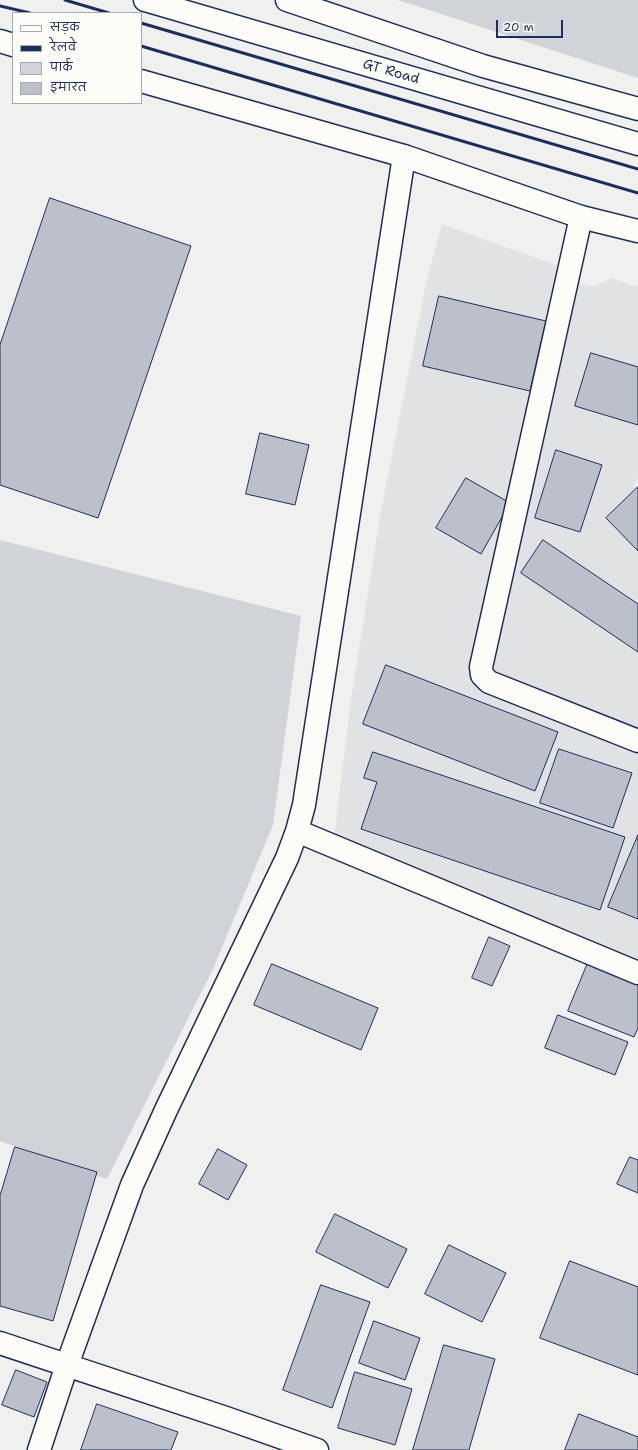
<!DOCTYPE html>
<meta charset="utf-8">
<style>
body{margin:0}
#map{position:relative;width:638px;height:1450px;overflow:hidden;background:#f0f0ee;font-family:"Shantell Sans","Playpen Sans Deva",sans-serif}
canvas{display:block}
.legend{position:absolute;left:12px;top:12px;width:130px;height:92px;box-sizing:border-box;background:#fdfcf7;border:1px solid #a3aaba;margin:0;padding:5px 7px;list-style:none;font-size:12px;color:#1b2f5e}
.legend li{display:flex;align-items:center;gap:8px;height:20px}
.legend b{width:20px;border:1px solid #a3aaba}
.scale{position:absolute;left:496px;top:20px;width:67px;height:18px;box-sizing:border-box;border:2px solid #1b2f5e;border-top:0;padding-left:5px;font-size:12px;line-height:14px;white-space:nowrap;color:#1b2f5e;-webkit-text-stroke:3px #fdfcf7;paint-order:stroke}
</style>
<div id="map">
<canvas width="638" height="1450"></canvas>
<ul class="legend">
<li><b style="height:5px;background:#fdfcf7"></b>सड़क</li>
<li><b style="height:5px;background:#1b2f5e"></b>रेलवे</li>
<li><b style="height:11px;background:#d0d3d8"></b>पार्क</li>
<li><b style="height:11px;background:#bbc0ca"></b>इमारत</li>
</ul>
<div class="scale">20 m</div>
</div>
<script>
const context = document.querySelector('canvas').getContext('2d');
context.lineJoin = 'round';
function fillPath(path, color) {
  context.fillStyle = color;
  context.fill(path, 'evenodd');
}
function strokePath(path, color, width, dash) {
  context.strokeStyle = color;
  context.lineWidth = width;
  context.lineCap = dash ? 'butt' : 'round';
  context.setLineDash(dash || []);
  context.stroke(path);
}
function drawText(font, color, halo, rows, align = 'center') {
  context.font = font + ' "Shantell Sans",sans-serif';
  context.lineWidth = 3;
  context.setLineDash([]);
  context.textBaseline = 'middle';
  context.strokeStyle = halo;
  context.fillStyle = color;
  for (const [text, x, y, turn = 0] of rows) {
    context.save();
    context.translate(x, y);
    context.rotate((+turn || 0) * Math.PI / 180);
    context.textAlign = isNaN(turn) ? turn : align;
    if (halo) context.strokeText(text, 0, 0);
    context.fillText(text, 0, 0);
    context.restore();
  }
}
const built = new Path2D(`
 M442 224 561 267 563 278 593 287 611 278 638 287V478L634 486 638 490V961L333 845 351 700 381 511 426 284Z`);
const green = new Path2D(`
 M398 0H638V78Z
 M0 540 301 616 273 825 213 969 107 1179 0 1141Z`);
const building = new Path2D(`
 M50 198 191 246 98 518 0 485V345Z
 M439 296 546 321 530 391 423 366Z
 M591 353 638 367V425L575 406Z
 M260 433 309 445 295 505 246 494Z
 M556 450 602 465 580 532 535 518Z
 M466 478 510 503 481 554 436 528Z
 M638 487V551L606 518Z
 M543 540 638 604V652L521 573Z
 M386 665 558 732 535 791 363 724Z
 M559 749 632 773 613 828 540 803Z
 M373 752 625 837 600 910 361 829 377 782 364 778Z
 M638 835V919L608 907Z
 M489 937 510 946 492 986 472 978Z
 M590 958 638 977V1028L634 1037 568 1011Z
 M272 964 378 1008 361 1050 254 1005Z
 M558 1015 628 1042 615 1075 545 1048Z
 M15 1147 97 1172 53 1321 0 1306V1196Z
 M218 1149 247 1165 228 1200 199 1184Z
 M630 1157 638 1160V1193L617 1184Z
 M335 1214 407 1249 388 1288 316 1252Z
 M449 1245 506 1273 482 1322 425 1294Z
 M570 1261 638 1287V1375L540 1338Z
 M321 1285 370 1302 332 1408 283 1390Z
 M374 1321 420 1338 405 1380 359 1363Z
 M444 1345 495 1359 469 1450H413Z
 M16 1370 47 1382 34 1417 2 1405Z
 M355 1372 412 1389 395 1445 338 1428Z
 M97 1404 178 1432 171 1450H81Z
 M579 1414 638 1437V1450H565Z`);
const minor = new Path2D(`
 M287 0 483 66 638 109
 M581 217 481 667 482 675 489 682 638 741
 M297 831 638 973
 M0 1343 226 1418 317 1450
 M39 1450 67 1365 132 1185 166 1110 287 858 297 831 304 805 404 156`);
const highway = new Path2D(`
 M145 0 638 144
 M0 41 13 45
 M141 81 404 156 581 217 638 231`);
const rail = new Path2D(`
 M65 0 109 13
 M0 6 30 13
 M141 23 638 169
 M141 46 638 193`);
const streetNames = [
 ["GT Road",391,72,16]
];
fillPath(built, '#e0e2e3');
fillPath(green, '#d0d3d8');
fillPath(building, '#bbc0ca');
strokePath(building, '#1b2f5e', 1);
strokePath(minor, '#1b2f5e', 25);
strokePath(highway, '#1b2f5e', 25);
strokePath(minor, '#fdfcf7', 22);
strokePath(highway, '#fdfcf7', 22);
strokePath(rail, '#1b2f5e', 3);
drawText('14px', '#1b2f5e', '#fdfcf7', streetNames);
</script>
